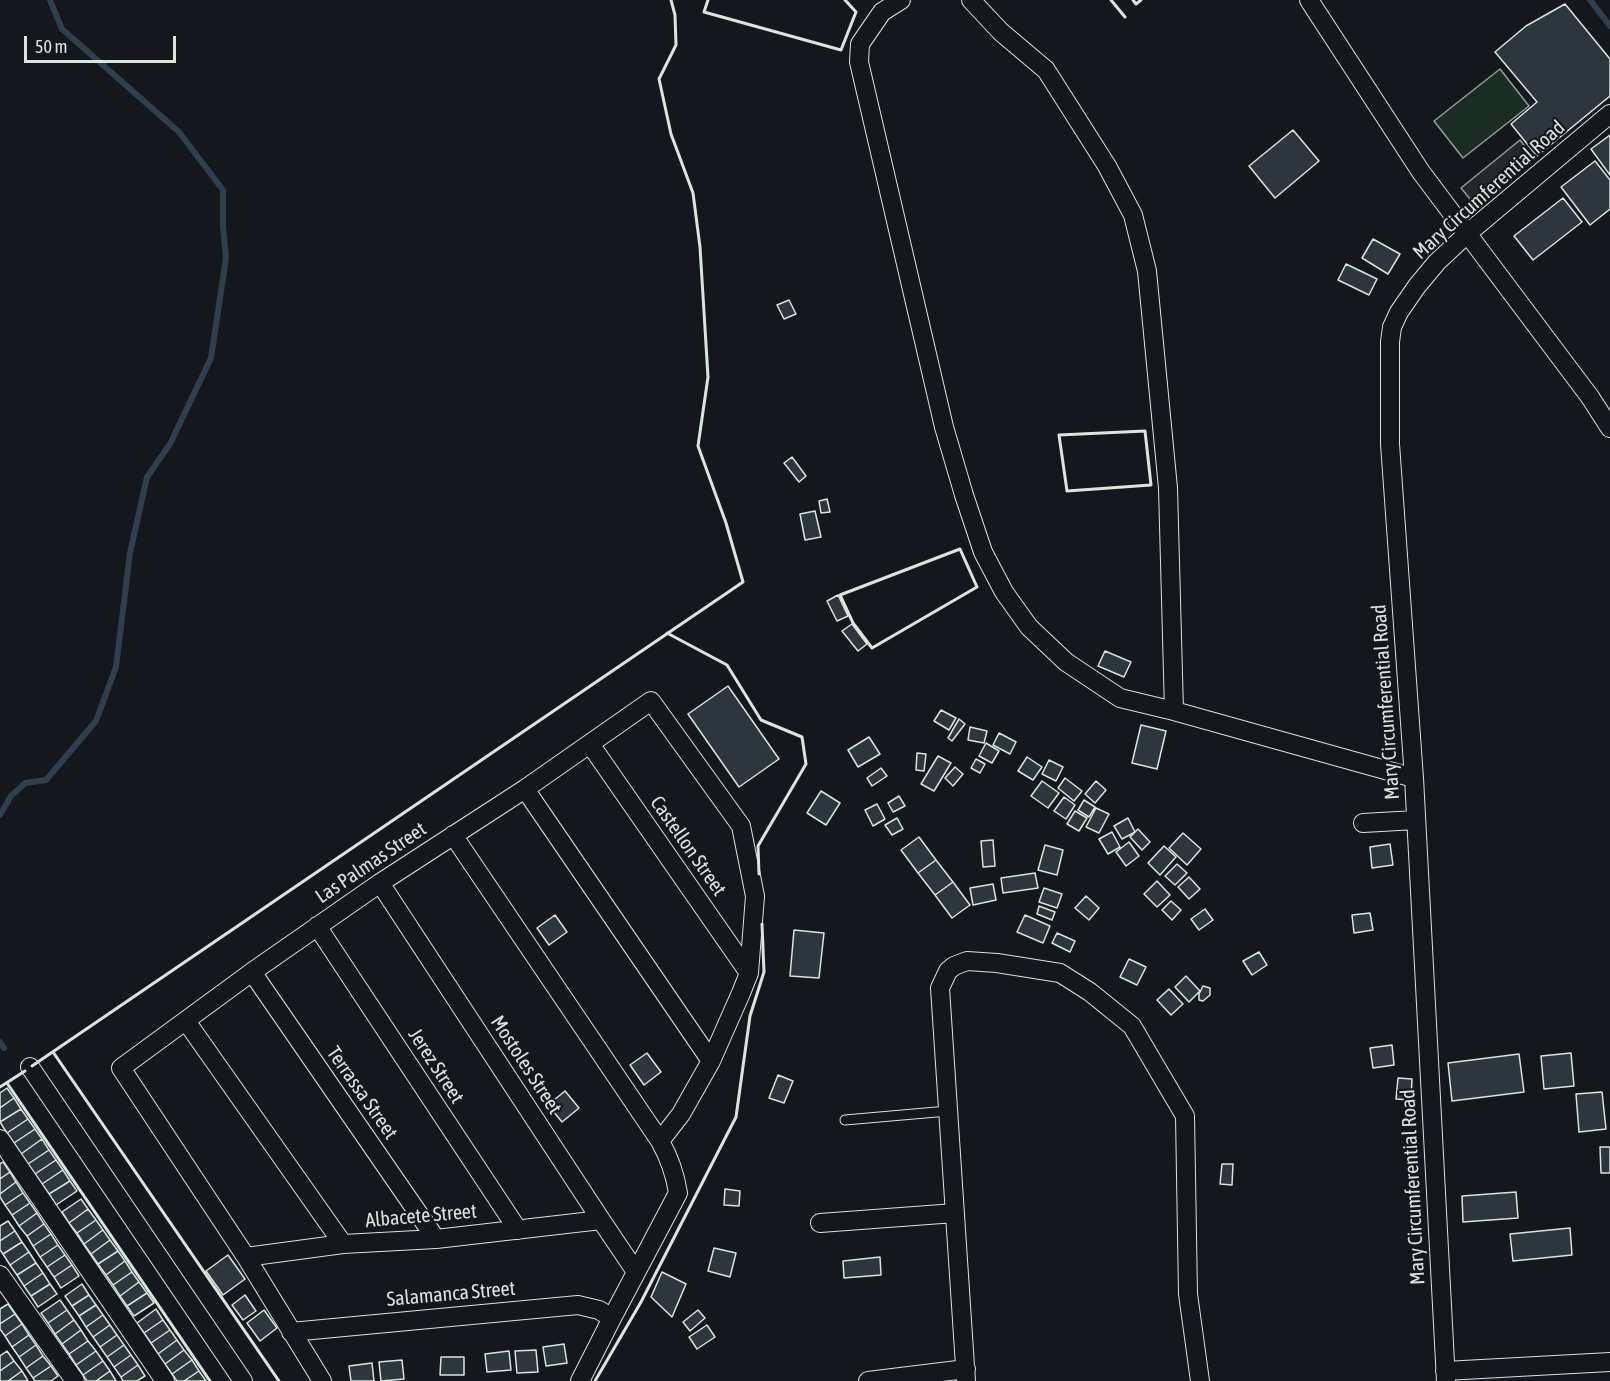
<!DOCTYPE html>
<style>
body{margin:0}
#map{position:relative;width:1610px;height:1381px;overflow:hidden;background:#14181c;font-family:"Asap Condensed",sans-serif}
canvas{display:block}
.scale{position:absolute;left:24px;top:36px;width:152px;height:27px;box-sizing:border-box;border:3px solid #d8e6dc;border-top:0;padding-left:8px;font-size:18px;line-height:21px;white-space:nowrap;color:#d8e6dc;-webkit-text-stroke:4px #14181c;paint-order:stroke}
</style>
<div id="map">
<canvas width="1610" height="1381"></canvas>
<div class="scale">50 m</div>
</div>
<script>
const context = document.querySelector('canvas').getContext('2d');
context.lineJoin = 'round';
function fillPath(path, color) {
  context.fillStyle = color;
  context.fill(path, 'evenodd');
}
function strokePath(path, color, width, dash) {
  context.strokeStyle = color;
  context.lineWidth = width;
  context.lineCap = dash ? 'butt' : 'round';
  context.setLineDash(dash || []);
  context.stroke(path);
}
function drawText(font, color, halo, rows, align = 'center') {
  context.font = font + ' "Asap Condensed",sans-serif';
  context.lineWidth = 4.5;
  context.setLineDash([]);
  context.textBaseline = 'middle';
  context.strokeStyle = halo;
  context.fillStyle = color;
  for (const [text, x, y, turn = 0] of rows) {
    context.save();
    context.translate(x, y);
    context.rotate((+turn || 0) * Math.PI / 180);
    context.textAlign = isNaN(turn) ? turn : align;
    if (halo) context.strokeText(text, 0, 0);
    context.fillText(text, 0, 0);
    context.restore();
  }
}
const green = new Path2D(`
 M1500 69 1529 106 1463 158 1434 121Z`);
const parking = new Path2D(`
 M1520 140 1534 158 1475 205 1461 188Z`);
const stream = new Path2D(`
 M1590 0 1610 26
 M0 815 11 796 25 783 46 780 96 721 116 667 130 553 147 477 170 444 211 358 226 258 223 226V190L179 132 62 29 50 0
 M0 1042 4 1048`);
const building = new Path2D(`
 M1565 4 1610 59V96L1537 156 1511 124 1537 102 1495 52 1526 26Z
 M1293 130 1319 161 1275 198 1249 166Z
 M1610 135V175L1591 149Z
 M1595 161 1610 180V209L1590 225 1561 187Z
 M1563 198 1582 222 1533 260 1514 236Z
 M1373 239 1400 254 1388 274 1362 258Z
 M1346 264 1377 279 1369 295 1338 280Z
 M789 300 796 314 784 319 777 305Z
 M792 457 806 476 799 482 784 463Z
 M827 499 830 512 821 513 819 501Z
 M815 511 821 537 805 540 800 514Z
 M838 595 848 616 837 621 827 601Z
 M852 624 867 644 858 651 842 631Z
 M1105 651 1131 662 1124 677 1098 666Z
 M728 686 779 759 739 787 688 714Z
 M941 710 956 718 949 730 934 721Z
 M959 719 965 724 952 741 948 738Z
 M1141 725 1166 731 1157 769 1132 763Z
 M970 727 987 731 984 743 968 740Z
 M999 733 1016 742 1010 754 993 745Z
 M869 737 880 754 858 767 848 750Z
 M986 743 999 751 992 763 979 756Z
 M917 753 926 754 924 771 916 770Z
 M938 756 951 763 934 791 921 784Z
 M1027 757 1042 767 1033 780 1018 771Z
 M976 759 985 764 980 773 971 768Z
 M1049 760 1063 767 1056 781 1042 774Z
 M955 767 963 774 953 786 945 778Z
 M881 768 887 776 872 786 867 778Z
 M1065 778 1082 791 1074 801 1058 788Z
 M1042 781 1059 793 1048 808 1031 796Z
 M1096 781 1106 790 1095 803 1085 794Z
 M821 791 840 803 826 825 807 813Z
 M899 796 905 806 893 812 888 803Z
 M1064 797 1075 805 1066 819 1054 811Z
 M1084 800 1095 807 1089 817 1078 810Z
 M877 804 885 819 873 826 865 810Z
 M1096 808 1109 814 1099 833 1086 827Z
 M1075 811 1087 818 1079 831 1067 824Z
 M897 818 903 829 892 835 885 825Z
 M1128 818 1135 832 1122 839 1114 826Z
 M1138 829 1150 842 1142 850 1130 837Z
 M1112 832 1120 847 1108 854 1099 839Z
 M1183 833 1201 849 1187 865 1169 848Z
 M919 837 936 860 918 873 901 850Z
 M993 840 995 866 983 867 981 841Z
 M1129 842 1139 856 1126 866 1116 852Z
 M1390 844 1393 865 1372 868 1370 847Z
 M1045 845 1063 850 1057 875 1038 870Z
 M1164 846 1176 857 1160 875 1148 863Z
 M936 860 953 882 935 895 918 873Z
 M1177 864 1187 873 1175 885 1165 876Z
 M1035 873 1038 888 1003 893 1001 878Z
 M1189 877 1200 889 1189 899 1178 887Z
 M1157 881 1170 895 1157 907 1144 894Z
 M953 882 970 905 952 918 935 895Z
 M993 884 996 900 973 905 970 888Z
 M1044 888 1062 894 1057 908 1039 902Z
 M1086 896 1099 908 1089 920 1075 908Z
 M1171 901 1181 910 1172 920 1162 910Z
 M1039 906 1055 912 1052 920 1037 914Z
 M1205 909 1213 920 1199 930 1191 919Z
 M1370 913 1373 930 1354 933 1352 915Z
 M555 915 567 932 549 945 537 928Z
 M1025 915 1050 926 1043 943 1017 932Z
 M794 930 824 933 819 978 790 976Z
 M1057 933 1075 941 1070 952 1052 943Z
 M1259 952 1267 965 1252 975 1243 961Z
 M1129 959 1146 967 1137 985 1120 977Z
 M1186 976 1200 991 1189 1002 1175 987Z
 M1203 986 1210 988V995L1203 1001 1199 1000V994Z
 M1169 989 1183 1004 1171 1015 1157 1000Z
 M1392 1045 1394 1065 1373 1068 1370 1048Z
 M647 1053 661 1072 644 1085 630 1065Z
 M1571 1053 1574 1086 1544 1089 1541 1056Z
 M1519 1054 1524 1092 1452 1101 1448 1063Z
 M778 1075 793 1081 784 1103 769 1098Z
 M1398 1078 1412 1079 1411 1100 1396 1099Z
 M7 1088 14 1098 0 1108V1093Z
 M565 1091 579 1108 562 1122 548 1105Z
 M1602 1092 1606 1129 1579 1132 1576 1094Z
 M14 1098 21 1109 0 1122V1108Z
 M21 1109 28 1119 7 1133 0 1122Z
 M28 1119 35 1129 14 1143 7 1133Z
 M35 1129 42 1139 21 1154 14 1143Z
 M42 1139 49 1150 28 1164 21 1154Z
 M1600 1147H1610V1173H1601Z
 M49 1150 56 1160 35 1174 28 1164Z
 M56 1160 63 1170 42 1184 35 1174Z
 M3 1162 10 1172 0 1179V1164Z
 M1222 1164H1233L1232 1185 1220 1184Z
 M63 1170 70 1181 49 1194 42 1184Z
 M10 1172 16 1182 0 1194V1179Z
 M70 1181 77 1191 56 1205 49 1194Z
 M16 1182 23 1193 5 1205 0 1197V1194Z
 M725 1189 740 1191 739 1206 724 1205Z
 M1516 1192 1518 1218 1463 1222 1462 1196Z
 M23 1193 30 1203 12 1215 5 1205Z
 M81 1199 88 1209 69 1223 62 1212Z
 M30 1203 37 1213 19 1226 12 1215Z
 M88 1209 96 1220 77 1233 69 1223Z
 M37 1213 44 1224 27 1236 19 1226Z
 M96 1220 103 1230 84 1244 77 1233Z
 M8 1221 15 1231 0 1241V1226Z
 M44 1224 51 1234 33 1246 27 1236Z
 M1570 1228 1572 1255 1513 1261 1510 1234Z
 M103 1230 110 1240 91 1254 84 1244Z
 M15 1231 22 1242 3 1254 0 1250V1241Z
 M51 1234 58 1245 40 1257 33 1246Z
 M110 1240 118 1251 98 1264 91 1254Z
 M22 1242 29 1252 10 1265 3 1254Z
 M58 1245 65 1255 47 1267 40 1257Z
 M714 1248 736 1253 730 1277 708 1271Z
 M118 1251 125 1261 106 1275 98 1264Z
 M29 1252 36 1263 17 1275 10 1265Z
 M65 1255 72 1265 54 1277 47 1267Z
 M228 1255 245 1279 223 1295 206 1271Z
 M880 1257 881 1275 844 1278 843 1261Z
 M125 1261 132 1272 113 1285 106 1275Z
 M36 1263 43 1273 24 1286 17 1275Z
 M72 1265 79 1276 61 1288 54 1277Z
 M132 1272 139 1282 120 1296 113 1285Z
 M662 1272 686 1284 672 1317 651 1297Z
 M43 1273 50 1284 31 1296 24 1286Z
 M139 1282 147 1293 127 1306 120 1296Z
 M50 1284 57 1294 38 1307 31 1296Z
 M82 1284 89 1295 72 1306 65 1296Z
 M147 1293 154 1303 134 1316 127 1306Z
 M89 1295 96 1305 79 1316 72 1306Z
 M245 1295 256 1311 243 1320 232 1305Z
 M60 1300 67 1310 48 1323 41 1313Z
 M8 1304 15 1314 0 1324V1309Z
 M96 1305 103 1315 86 1327 79 1316Z
 M156 1309 163 1320 144 1333 137 1323Z
 M67 1310 74 1320 55 1334 48 1323Z
 M264 1310 277 1328 260 1341 247 1323Z
 M698 1310 705 1318 690 1331 683 1322Z
 M15 1314 22 1324 5 1336 0 1329V1324Z
 M103 1315 110 1325 93 1337 86 1327Z
 M74 1320 81 1330 62 1344 55 1334Z
 M163 1320 170 1330 151 1343 144 1333Z
 M22 1324 29 1335 12 1347 5 1336Z
 M110 1325 117 1335 100 1347 93 1337Z
 M707 1325 715 1337 697 1349 689 1337Z
 M81 1330 88 1341 69 1354 62 1344Z
 M170 1330 177 1340 158 1354 151 1343Z
 M29 1335 36 1345 19 1357 12 1347Z
 M117 1335 124 1345 107 1357 100 1347Z
 M177 1340 184 1350 165 1364 158 1354Z
 M88 1341 96 1351 76 1365 69 1354Z
 M564 1344 567 1363 546 1366 543 1347Z
 M36 1345 43 1356 26 1368 19 1357Z
 M124 1345 131 1355 114 1367 107 1357Z
 M184 1350 192 1360 172 1374 165 1364Z
 M536 1350 538 1372 517 1373 515 1351Z
 M7 1351 14 1361 0 1371V1356Z
 M96 1351 103 1361 83 1375 76 1365Z
 M509 1351 511 1370 487 1372 485 1354Z
 M131 1355 138 1365 121 1377 114 1367Z
 M43 1356 51 1366 33 1378 26 1368Z
 M441 1357H464V1375H440Z
 M192 1360 199 1371 184 1381H177L172 1374Z
 M402 1360 404 1379 381 1381 379 1362Z
 M14 1361 22 1371 8 1381H0V1371Z
 M103 1361 110 1371 96 1381H87L83 1375Z
 M372 1363 374 1381H351L349 1366Z
 M138 1365 145 1376 137 1381H123L121 1377Z
 M51 1366 58 1376 51 1381H35L33 1378Z
 M22 1371 28 1381H8Z
 M110 1371 116 1381H96Z
 M199 1371 206 1381H184Z`);
const lane = new Path2D(`
 M845 1120 948 1111`);
const street = new Path2D(`
 M901 0 882 12 860 44 859 62 944 427 964 495 983 552 1004 592 1029 627 1066 662 1120 698 1174 711 1414 778
 M971 0 1001 32 1046 70 1107 166 1133 215 1147 271 1168 488 1174 711
 M1309 0 1421 172 1590 397 1610 428
 M590 744 749 973
 M525 789 711 1061
 M1363 823 1416 820
 M453 835 660 1141C670 1159 675 1173 678 1193L612 1318 580 1381
 M380 883 601 1220 636 1272
 M317 926 518 1230
 M252 972 436 1239
 M186 1021 343 1244
 M30 1067 243 1381
 M0 1139 165 1381
 M820 1223 955 1213
 M246 1257 343 1244 436 1239 601 1220
 M0 1275 75 1381
 M291 1332 578 1305 599 1310 612 1318
 M1445 1371 1610 1362
 M322 1381 246 1257 121 1068 252 972 380 883 525 789 651 701 741 826 755 896 749 973 741 993 711 1061 681 1114 660 1141
 M868 1381 966 1369
 M966 1381 940 988 948 971 954 966 967 961 997 963 1060 973 1090 992 1132 1026 1185 1116 1188 1294 1200 1381
 M1446 1381 1414 778 1390 444V342L1392 327 1399 312 1417 286 1437 262 1468 233 1610 114`);
const wall = new Path2D(`
 M708 0 704 12 841 50 856 12 845 0
 M1111 0 1125 17
 M1133 0 1136 4 1141 0
 M1145 431 1151 485 1067 491 1059 435Z
 M960 549 977 587 872 648 853 623 840 595Z
 M667 633 727 665 761 720 802 737 806 764 758 846 759 874
 M53 1052 279 1381
 M32 1066 743 582 726 523 698 446 708 377 700 247 693 193 671 134 659 79 676 45 675 15 671 0
 M7 1083 210 1381
 M0 1087 25 1071
 M595 1381 641 1302 736 1117 750 1016 764 972 762 924`);
const streetNames = [
 ["Mary Circumferential Road",1489,190,-42],
 ["Mary Circumferential Road",1386,702,-94],
 ["Castellon Street",688,846,55],
 ["Las Palmas Street",371,863,-34],
 ["Mostoles Street",526,1065,57],
 ["Jerez Street",436,1066,57],
 ["Terrassa Street",362,1093,55],
 ["Mary Circumferential Road",1413,1187,-93],
 ["Albacete Street",421,1216,-5],
 ["Salamanca Street",451,1294,-5]
];
fillPath(green, '#1a2d24');
strokePath(green, '#939e99', 1.5);
fillPath(parking, '#24282b');
strokePath(parking, '#939e99', 1.5);
strokePath(stream, '#2f3f4d', 6);
fillPath(building, '#2c363c');
strokePath(building, '#d8e6dc', 1.5);
strokePath(lane, '#d8e6dc', 11);
strokePath(street, '#d8e6dc', 20);
strokePath(lane, '#14181c', 9);
strokePath(street, '#14181c', 18);
strokePath(wall, '#d8e6dc', 3);
drawText('20px', '#d8e6dc', '#14181c', streetNames);
</script>
